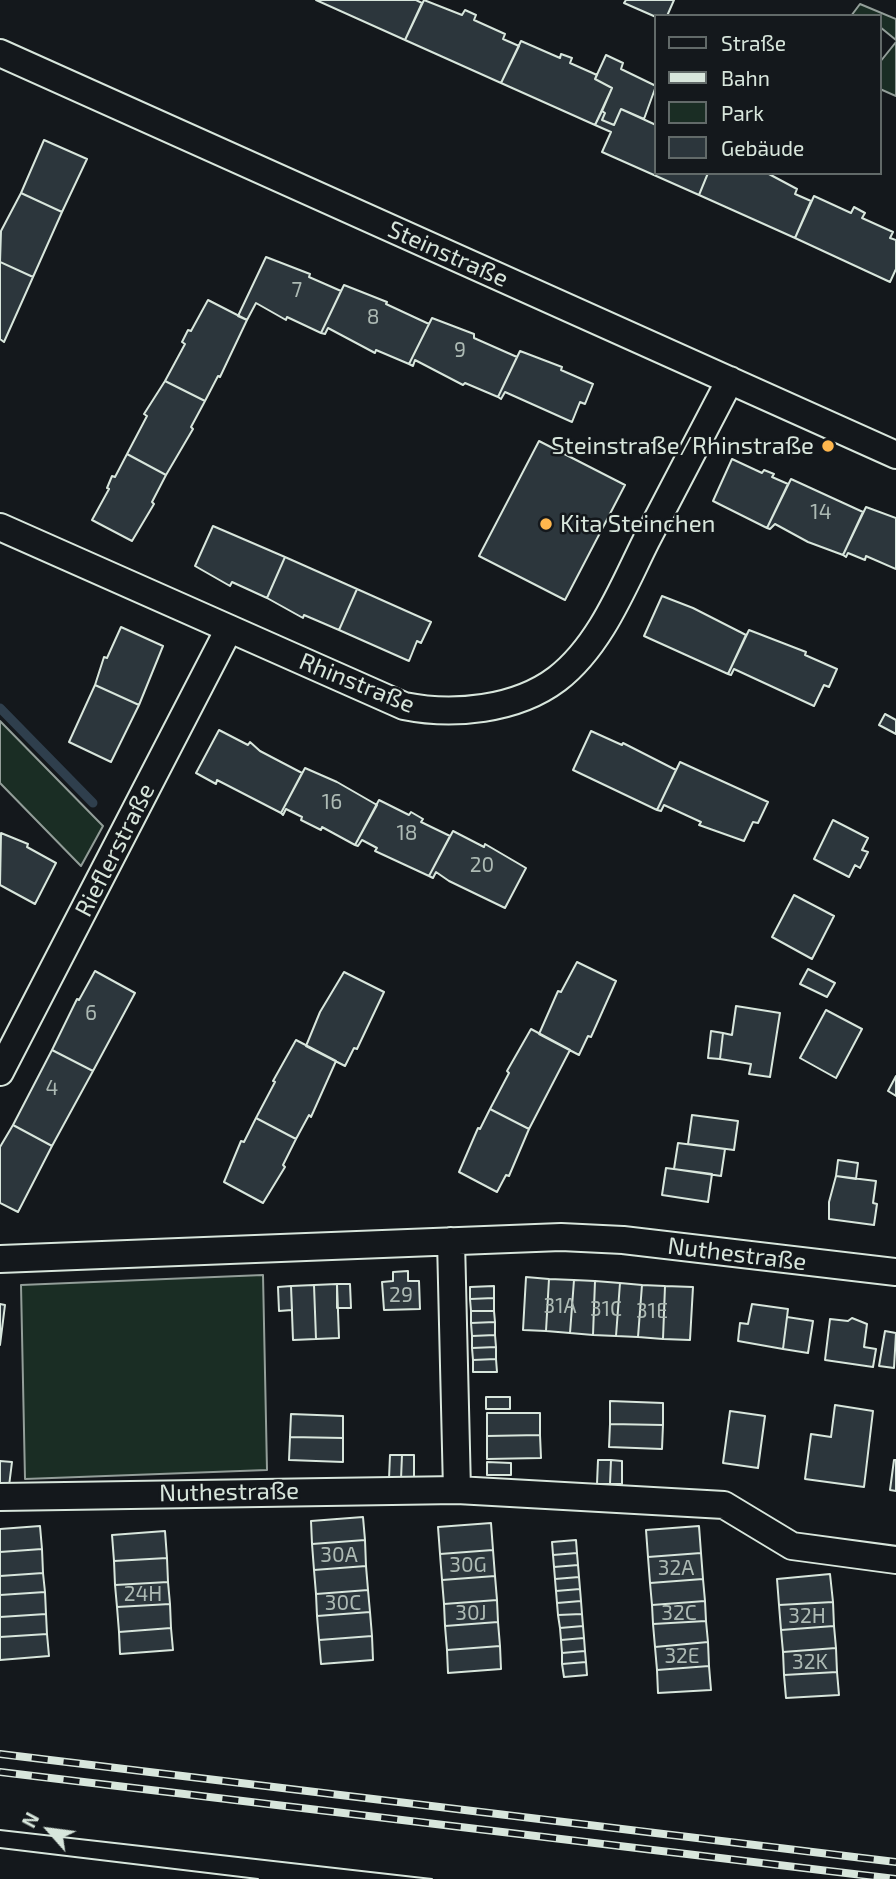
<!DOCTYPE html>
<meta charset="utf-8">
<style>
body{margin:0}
#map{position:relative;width:896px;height:1879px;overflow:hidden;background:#14181c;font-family:"Exo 2",sans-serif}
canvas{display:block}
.legend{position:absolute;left:654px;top:14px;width:228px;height:161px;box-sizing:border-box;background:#14181c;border:2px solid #626a69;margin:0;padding:9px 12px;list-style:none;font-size:21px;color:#d8e6dc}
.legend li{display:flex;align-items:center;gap:14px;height:35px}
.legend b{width:35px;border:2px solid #626a69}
.north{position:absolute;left:14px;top:1795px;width:70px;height:70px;-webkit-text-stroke:5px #14181c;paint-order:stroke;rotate:298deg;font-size:19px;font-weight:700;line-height:28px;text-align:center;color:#d8e6dc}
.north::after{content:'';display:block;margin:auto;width:24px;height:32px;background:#d8e6dc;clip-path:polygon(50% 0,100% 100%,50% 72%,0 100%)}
</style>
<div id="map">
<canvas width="896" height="1879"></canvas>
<ul class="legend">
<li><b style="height:9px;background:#14181c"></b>Straße</li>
<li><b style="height:9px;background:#d8e6dc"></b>Bahn</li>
<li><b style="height:19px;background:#1a2d24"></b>Park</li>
<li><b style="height:19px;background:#2c363c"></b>Gebäude</li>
</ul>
<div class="north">N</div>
</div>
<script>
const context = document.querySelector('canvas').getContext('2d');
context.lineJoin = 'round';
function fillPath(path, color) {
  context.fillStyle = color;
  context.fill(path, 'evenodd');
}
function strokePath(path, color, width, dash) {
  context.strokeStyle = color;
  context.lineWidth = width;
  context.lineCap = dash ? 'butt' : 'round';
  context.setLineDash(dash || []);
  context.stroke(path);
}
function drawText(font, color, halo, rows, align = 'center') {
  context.font = font + ' "Exo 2",sans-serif';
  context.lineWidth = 5;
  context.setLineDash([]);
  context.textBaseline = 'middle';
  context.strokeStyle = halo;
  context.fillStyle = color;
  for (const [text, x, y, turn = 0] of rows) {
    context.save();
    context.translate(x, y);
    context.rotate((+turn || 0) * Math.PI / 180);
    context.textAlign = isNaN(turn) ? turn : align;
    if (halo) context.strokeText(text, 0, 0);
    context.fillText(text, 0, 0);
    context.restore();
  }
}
const green = new Path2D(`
 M860 4 896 19V40L880 27V16H851Z
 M896 42V96L880 89V62Z
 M0 721 103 826 81 866 0 783Z
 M263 1275 267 1470 25 1479 21 1285Z`);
const stream = new Path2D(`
 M0 708 93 803`);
const building = new Path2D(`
 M316 0H416L422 3 405 40Z
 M424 0 462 15 465 10 476 15 474 20 505 34 503 39 519 46 501 83 405 40Z
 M626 0H674L667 16 656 17 624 3Z
 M521 41 560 58 561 54 572 58 570 63 597 75 595 79 612 88 595 125 501 83Z
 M606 55 623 63 621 69 656 86 644 119 621 109 614 125 602 120 605 113 602 111 612 88 595 79Z
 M621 109 656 125V173H708L699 195 602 152 611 132 595 125 602 111 605 113 602 120 614 125Z
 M44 140 87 159 62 212 21 193Z
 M708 173H767L797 189 795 194 811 201 795 238 699 195Z
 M21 193 62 212 33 277 0 262 1 231Z
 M814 196 851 213 854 207 865 213 862 218 893 232 890 238 896 240V269L890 282 795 238Z
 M266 257 310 274 309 277 341 291 321 333 287 317 286 320 256 303 247 320 238 316Z
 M0 262 33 277 4 342 0 339Z
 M344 285 387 302 386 304 429 324 409 364 376 350 375 353 328 328 325 334 321 333Z
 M208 300 247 320 220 377 218 376 205 401 165 381 185 344 182 342 188 330 191 331Z
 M432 318 474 334V338L517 357 498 397 465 383 463 385 415 360 413 366 409 364Z
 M520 351 562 367 561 370 593 384 585 404 580 402 572 422 505 392 501 399 498 397Z
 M165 381 205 401 191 427 193 429 166 475 127 454 147 416 144 414Z
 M539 441 625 485 565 600 479 556Z
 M127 454 166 475 152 502 154 504 132 541 92 520 109 489 107 488 112 476 115 477Z
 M732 459 762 473 764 470 774 474 772 477 788 484 767 528 713 501Z
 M791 479 863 512 843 555 808 542 775 524 770 529 767 528Z
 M866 507 896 518V569L866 556 865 560 848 553 846 557 843 555Z
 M213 526 285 557 267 598 232 582 230 586 195 566Z
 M285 557 357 589 339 630 304 615 303 618 267 598Z
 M357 589 431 622 421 643 417 641 409 661 339 630Z
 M662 596 693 608 746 635 728 674 644 636Z
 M121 627 163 646 139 705 95 685 104 657 107 658Z
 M749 630 806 652 805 655 837 669 829 687 824 685 814 706 734 669 731 675 728 674Z
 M95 685 139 705 111 762 69 742Z
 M885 714 896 720V734L879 725Z
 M219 730 248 745 250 742 260 751 302 773 281 813 217 780 216 784 196 773Z
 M591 731 622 745 623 743 676 770 657 810 573 770Z
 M680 762 768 802 758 823 753 822 744 841 699 825 701 822 664 805 661 811 657 810Z
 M305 768 337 782 377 805 355 845 322 827 321 830 301 820 302 817 286 809 283 815 281 813Z
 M379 800 409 815 411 812 423 819 421 822 450 836 429 876 375 851 377 848 362 840 358 846 355 845Z
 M833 820 868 838 862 850 868 852 860 868 855 865 849 877 814 859Z
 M453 831 484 847 485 844 526 868 505 908 449 881 436 872 433 878 429 876Z
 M1 833 28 844 27 847 56 863 35 904 0 885Z
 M794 895 834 916 812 959 772 937Z
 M577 962 616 981 591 1037 588 1036 579 1055 539 1034 558 991 561 992Z
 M808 969 835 983 827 997 800 984Z
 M95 971 135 993 93 1071 52 1050 77 999 79 1000Z
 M344 972 384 992 357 1049 354 1048 345 1066 306 1046 320 1012Z
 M736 1006 780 1013 770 1077 749 1074 751 1064 720 1059 723 1033 732 1035Z
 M826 1010 862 1029 836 1078 800 1058Z
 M531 1029 570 1050 529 1129 490 1109 509 1073 507 1071Z
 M711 1031 723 1033 720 1059 708 1058Z
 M296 1040 336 1061 311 1117 309 1115 296 1139 256 1118 275 1082 273 1081Z
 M52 1050 93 1071 52 1146 13 1125Z
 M896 1076V1096L888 1091Z
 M490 1109 529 1129 509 1176 506 1175 497 1192 459 1172 478 1128 480 1129Z
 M692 1115 738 1121 734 1150 688 1144Z
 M256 1118 296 1139 283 1165 285 1167 263 1203 224 1182 241 1141 244 1142Z
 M13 1125 52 1146 18 1212 0 1203V1147Z
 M678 1143 725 1149 721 1176 674 1169Z
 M838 1160 858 1163 856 1179 836 1176Z
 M666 1168 712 1174 708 1202 662 1195Z
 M836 1176 876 1181 873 1203 877 1204 874 1225 829 1219V1202Z
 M408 1271V1281H419L420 1309 384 1310 382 1282 393 1281V1272Z
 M526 1277 549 1279 546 1331 523 1330Z
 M549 1279 574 1280 570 1333 546 1331Z
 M574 1280 595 1281 593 1335 570 1333Z
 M595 1281 620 1283 616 1336 593 1335Z
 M620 1283 642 1285 638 1337 616 1336Z
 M337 1284 339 1338 316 1339 314 1285Z
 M337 1284H350L351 1308H337Z
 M314 1285 316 1339 293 1340 291 1286Z
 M642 1285 665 1286 663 1339 638 1337Z
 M291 1286 292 1310 279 1311 278 1287Z
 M494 1286V1298L470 1299V1287Z
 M665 1286 693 1287 690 1340 663 1339Z
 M494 1298V1311H471L470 1299Z
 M0 1304 5 1305 0 1345Z
 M752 1304 788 1309 783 1349 738 1341 740 1323 748 1324Z
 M471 1311H494L495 1322 471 1323Z
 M787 1317 813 1321 808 1353 783 1349Z
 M852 1318 867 1324 864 1347 876 1349 873 1367 825 1360 830 1319 848 1321Z
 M495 1322V1335L472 1336 471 1323Z
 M885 1331 896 1333 894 1368 879 1366Z
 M495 1335 496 1347 472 1348V1336Z
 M496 1347V1359L473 1360 472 1348Z
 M496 1359 497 1372H473V1360Z
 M486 1397H510V1409H486Z
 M610 1401 663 1403V1425L610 1424Z
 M835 1405 873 1411 864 1487 805 1479 811 1434 831 1437Z
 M730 1411 765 1416 758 1468 723 1463Z
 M487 1413H540V1435L487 1436Z
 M291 1414 343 1416V1438L290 1437Z
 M610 1424 663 1425 662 1449 609 1447Z
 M540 1435 541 1458 487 1459V1436Z
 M290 1437 343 1438V1462L289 1460Z
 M390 1455H402L401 1479H389Z
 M402 1455H414V1479H401Z
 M598 1460H611L610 1484H597Z
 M611 1460 622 1461V1484H610Z
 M894 1460H896V1491L890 1490Z
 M0 1461 12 1462 9 1486 0 1485Z
 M487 1462 511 1463V1475H487Z
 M363 1517 365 1540 312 1544 311 1521Z
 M491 1523 493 1550 440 1554 438 1527Z
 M40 1526 42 1549 0 1552V1529Z
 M699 1526 701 1553 648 1557 646 1530Z
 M165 1531 167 1558 114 1561 112 1535Z
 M365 1540 366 1566 314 1570 312 1544Z
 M576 1540 577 1553 553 1555 552 1542Z
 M42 1549 43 1573 0 1576V1552Z
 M493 1550 495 1576 442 1580 440 1554Z
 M577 1553 578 1565 554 1567 553 1555Z
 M701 1553 703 1579 650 1583 648 1557Z
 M167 1558 168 1582 115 1585 114 1561Z
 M578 1565 579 1577 555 1579 554 1567Z
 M366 1566 368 1590 316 1594 314 1570Z
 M43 1573 45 1592 0 1595V1576Z
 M830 1574 833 1602 779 1605 777 1579Z
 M495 1576 497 1600 444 1604 442 1580Z
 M579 1577 580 1589 556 1591 555 1579Z
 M703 1579 705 1601 652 1605 650 1583Z
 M168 1582 170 1604 117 1607 115 1585Z
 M580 1589 581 1601 557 1603 556 1591Z
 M368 1590 370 1612 317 1616 316 1594Z
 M45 1592 46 1614 0 1617V1595Z
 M497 1600 498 1622 445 1626 444 1604Z
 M581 1601 582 1614 558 1615 557 1603Z
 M705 1601 706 1621 653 1624 652 1605Z
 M833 1602 834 1626 781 1630 779 1605Z
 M170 1604 171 1628 119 1632 117 1607Z
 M370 1612 372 1636 319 1640 317 1616Z
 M46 1614 47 1634 0 1637V1617Z
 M582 1614 583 1626 560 1628 558 1615Z
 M706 1621 708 1642 655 1647 653 1624Z
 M498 1622 500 1646 447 1650 445 1626Z
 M583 1626 584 1638 561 1640 560 1628Z
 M834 1626 836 1648 783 1652 781 1630Z
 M171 1628 173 1650 120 1654 119 1632Z
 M47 1634 49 1656 0 1660V1637Z
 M372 1636 373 1660 321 1664 319 1640Z
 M584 1638 585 1651 562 1653 561 1640Z
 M708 1642 709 1666 657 1670 655 1647Z
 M500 1646 501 1669 448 1673 447 1650Z
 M836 1648 837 1672 784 1675 783 1652Z
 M585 1651 586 1662 562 1664V1653Z
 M586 1662 587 1675 564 1677 562 1664Z
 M709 1666 711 1690 658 1693 657 1670Z
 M837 1672 839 1695 786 1698 784 1675Z`);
const street = new Path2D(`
 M0 53 896 455
 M0 527 404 706C453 716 516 710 557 679 600 646 623 587 646 541 674 488 702 434 730 380
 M0 1072 229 629
 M451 1241 457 1490
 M0 1259 561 1237 623 1240 896 1272
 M0 1497 457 1490 724 1505 792 1546 896 1560`);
const tram = new Path2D(`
 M0 1830 432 1879
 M0 1848 258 1879`);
const rail = new Path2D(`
 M0 1754 896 1862
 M0 1772 896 1879`);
const markers = [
 [828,446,7,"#ffb74d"],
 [546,524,7,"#ffb74d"]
];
const numberNames = [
 ["7",297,290],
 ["8",373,317],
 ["9",460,350],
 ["14",821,512],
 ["16",332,802],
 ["18",407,833],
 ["20",482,865],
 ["6",91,1013],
 ["4",52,1088],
 ["29",401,1295],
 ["31A",560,1306],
 ["31C",606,1309],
 ["31E",652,1311],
 ["30A",339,1555],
 ["30G",468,1565],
 ["32A",676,1568],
 ["24H",143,1594],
 ["30C",343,1603],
 ["30J",471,1613],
 ["32C",679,1613],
 ["32H",807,1616],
 ["32E",682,1656],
 ["32K",810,1662]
];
const streetNames = [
 ["Steinstraße",448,254,24],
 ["Rhinstraße",357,683,22],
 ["Rieflerstraße",115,850,-63],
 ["Nuthestraße",737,1254,7],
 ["Nuthestraße",229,1492,-1]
];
const poiNames = [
 ["Steinstraße/Rhinstraße",814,446],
 ["Kita Steinchen",560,524,"left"]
];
fillPath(green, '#1a2d24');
strokePath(green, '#939e99', 2);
strokePath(stream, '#2f3f4d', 9);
fillPath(building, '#2c363c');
strokePath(building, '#d8e6dc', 2);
strokePath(street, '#d8e6dc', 30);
strokePath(street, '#14181c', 26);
strokePath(tram, '#d8e6dc', 2);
strokePath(rail, '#d8e6dc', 8);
strokePath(rail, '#14181c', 5, [16]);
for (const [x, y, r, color] of markers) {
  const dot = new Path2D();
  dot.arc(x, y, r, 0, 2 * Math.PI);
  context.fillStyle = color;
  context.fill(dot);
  strokePath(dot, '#14181c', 2.5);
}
drawText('21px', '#adbab4', null, numberNames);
drawText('24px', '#d8e6dc', '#14181c', streetNames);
drawText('24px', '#d8e6dc', '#14181c', poiNames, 'right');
</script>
